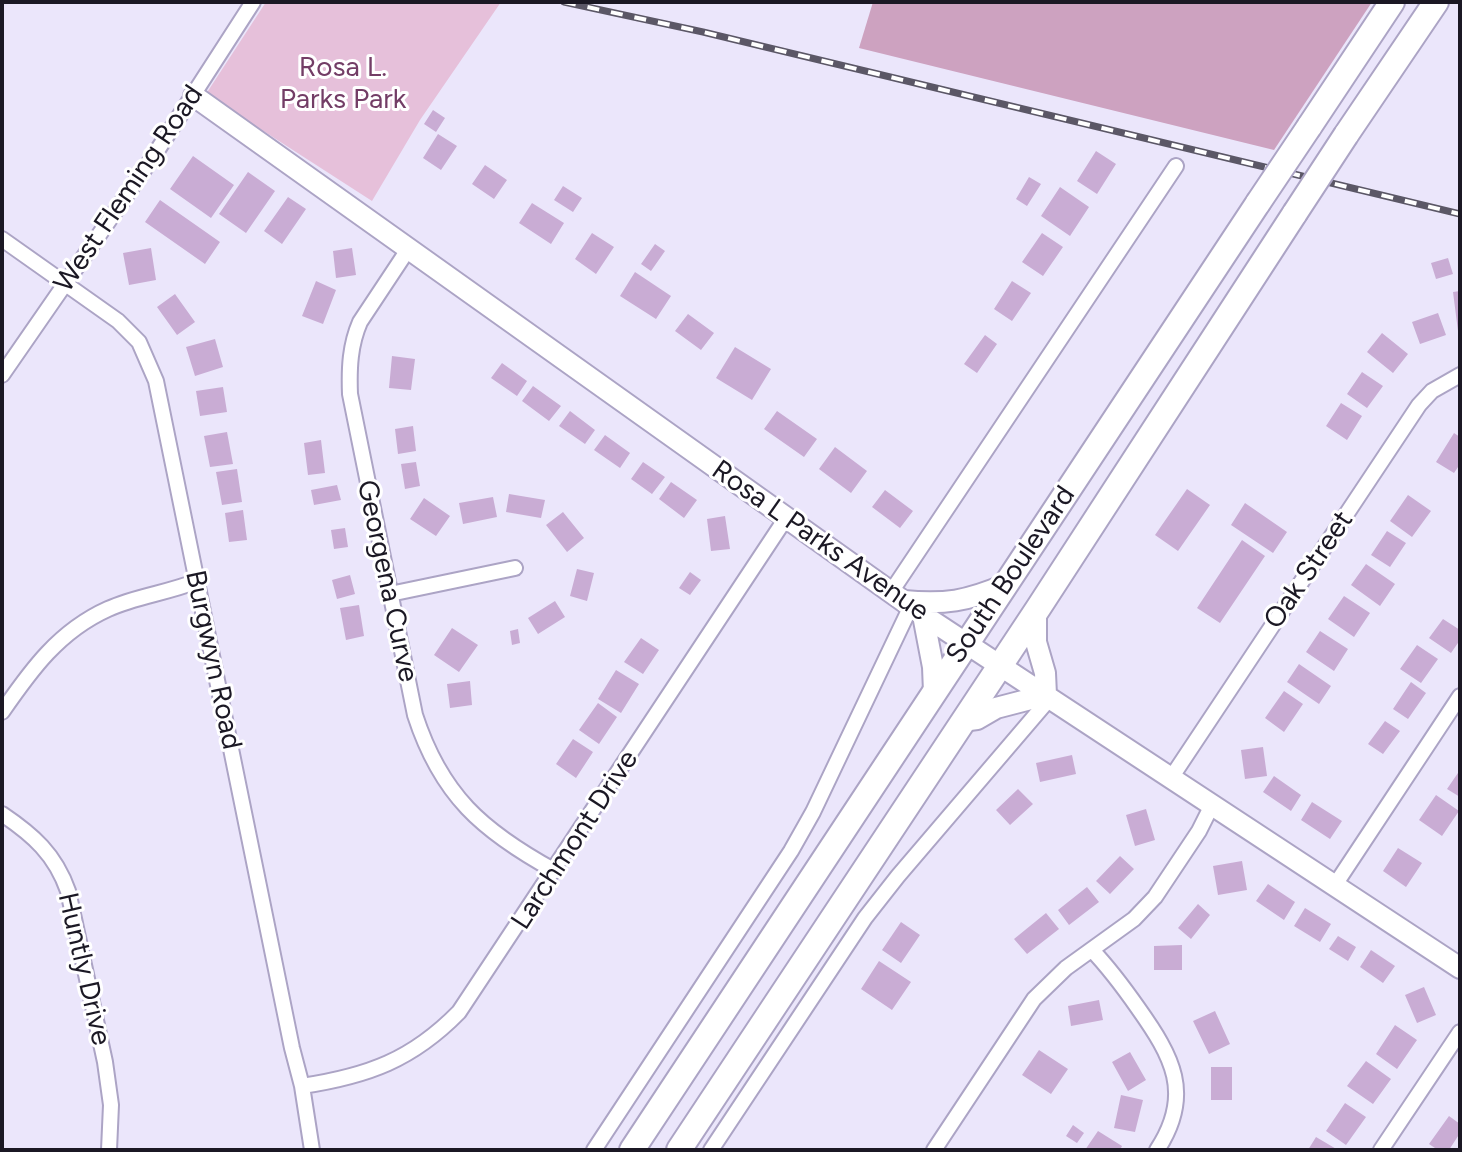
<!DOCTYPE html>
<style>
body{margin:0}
#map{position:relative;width:1462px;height:1152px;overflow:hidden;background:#ebe6fb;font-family:Figtree,sans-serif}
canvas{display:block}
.frame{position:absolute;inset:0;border:4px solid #1b1824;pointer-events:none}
</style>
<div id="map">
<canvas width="1462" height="1152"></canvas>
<div class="frame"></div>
</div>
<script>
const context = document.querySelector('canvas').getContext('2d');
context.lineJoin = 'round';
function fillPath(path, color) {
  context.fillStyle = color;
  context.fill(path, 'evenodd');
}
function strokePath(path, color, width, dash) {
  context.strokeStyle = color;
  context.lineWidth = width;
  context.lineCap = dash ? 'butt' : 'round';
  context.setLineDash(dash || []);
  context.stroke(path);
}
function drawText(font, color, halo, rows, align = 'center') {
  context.font = font + ' Figtree,sans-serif';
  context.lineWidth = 6;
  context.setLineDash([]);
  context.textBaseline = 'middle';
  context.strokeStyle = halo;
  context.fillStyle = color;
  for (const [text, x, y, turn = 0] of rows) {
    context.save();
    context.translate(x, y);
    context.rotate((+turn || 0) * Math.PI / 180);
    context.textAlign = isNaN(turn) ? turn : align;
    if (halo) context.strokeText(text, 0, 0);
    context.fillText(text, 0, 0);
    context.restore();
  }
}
const green = new Path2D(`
 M266 2H501L420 120 372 201 206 94Z`);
const forest = new Path2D(`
 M873 2H1372L1274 150 859 48Z`);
const building = new Path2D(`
 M433 110 445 118 436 132 424 124Z
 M438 134 457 146 441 170 423 158Z
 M1096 151 1116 164 1097 194 1077 181Z
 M193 156 234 185 211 218 170 189Z
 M485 165 507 180 494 199 472 184Z
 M248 172 275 191 246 233 219 214Z
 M1029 177 1041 184 1027 206 1016 199Z
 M563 186 582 198 573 212 554 200Z
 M1060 187 1089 207 1070 236 1041 216Z
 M288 197 306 209 282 244 264 231Z
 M160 200 220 242 205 264 145 222Z
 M532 203 564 223 551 244 519 223Z
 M592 233 614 247 596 274 575 259Z
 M1042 233 1063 247 1043 276 1022 262Z
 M655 244 665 251 651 271 641 264Z
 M151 248 156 280 129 285 123 253Z
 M352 248 356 275 336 278 333 251Z
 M1448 258 1453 274 1436 279 1431 263Z
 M635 272 671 296 656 319 620 296Z
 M316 281 336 290 323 324 302 316Z
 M1012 281 1031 293 1012 321 994 309Z
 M1460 291V331H1458L1453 292Z
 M175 294 195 322 177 335 157 307Z
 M1438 313 1446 335 1420 344 1412 322Z
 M688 314 714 333 701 350 675 331Z
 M1382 333 1408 354 1393 373 1367 352Z
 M985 335 997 344 977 373 964 364Z
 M215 339 223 367 195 376 186 347Z
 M735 347 771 369 752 400 716 378Z
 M392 356 415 359 411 390 389 388Z
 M502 363 527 381 517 396 491 378Z
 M1362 372 1383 386 1367 408 1347 394Z
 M533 386 561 406 549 421 522 401Z
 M223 387 227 412 200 416 196 391Z
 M1341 403 1362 416 1347 440 1326 426Z
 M570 411 595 430 585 444 559 426Z
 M777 411 817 439 804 457 764 429Z
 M413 426 416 451 398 454 395 429Z
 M227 432 233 464 210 467 204 436Z
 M1454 433 1460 437V464L1454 473 1436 462Z
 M605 435 630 453 620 468 594 450Z
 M321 440 325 473 308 475 304 443Z
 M835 447 867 471 851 493 819 469Z
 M416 462 420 486 405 489 401 464Z
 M643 462 665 477 652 494 631 479Z
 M237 469 242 502 222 505 216 472Z
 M671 482 697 500 684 518 659 499Z
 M337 485 341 500 314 505 311 490Z
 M1187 489 1210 505 1178 551 1155 535Z
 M885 490 913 511 900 528 872 507Z
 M509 494 545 500 541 518 506 512Z
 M1408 495 1431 511 1412 537 1390 521Z
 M493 497 497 517 463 524 459 503Z
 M424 498 450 516 436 536 410 519Z
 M1245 503 1287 532 1273 553 1231 525Z
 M243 510 247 540 229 542 225 513Z
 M563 512 584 538 567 552 546 525Z
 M725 516 730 549 711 551 707 519Z
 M345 528 348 547 334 549 331 530Z
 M1387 531 1406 543 1390 567 1371 555Z
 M1242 540 1265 556 1220 623 1197 608Z
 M1366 564 1395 584 1380 606 1351 585Z
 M577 569 594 573 587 601 570 596Z
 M690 572 701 580 690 595 679 588Z
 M350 575 355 594 337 599 332 580Z
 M1344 596 1370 613 1354 637 1328 619Z
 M555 601 565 617 538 634 528 618Z
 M359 605 364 636 346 640 340 608Z
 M1443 619 1460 630V640L1451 653 1429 638Z
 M452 628 478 645 459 672 434 655Z
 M518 629 520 643 512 645 510 631Z
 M1320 631 1348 649 1334 671 1306 652Z
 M641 638 659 650 643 674 624 662Z
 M1417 645 1438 659 1421 683 1400 669Z
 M1299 664 1331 686 1319 704 1287 682Z
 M616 670 639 684 621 713 598 699Z
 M470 681 472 705 450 708 447 684Z
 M1411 682 1426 693 1408 719 1393 709Z
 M1284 691 1303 704 1284 732 1265 718Z
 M598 703 617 717 599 744 579 730Z
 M1385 721 1400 731 1383 754 1368 744Z
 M573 739 593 752 576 778 556 764Z
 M1263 747 1267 776 1245 779 1241 750Z
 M1072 755 1076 774 1040 782 1036 763Z
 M1460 770V797L1447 789Z
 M1274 776 1301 795 1291 811 1263 792Z
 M1018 789 1033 804 1010 825 996 810Z
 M1436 795 1459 811 1442 836 1419 820Z
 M1312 802 1342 821 1330 839 1301 820Z
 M1146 809 1155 840 1135 846 1126 815Z
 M1398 848 1422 863 1406 887 1383 871Z
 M1120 856 1134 869 1110 894 1096 881Z
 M1242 861 1247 890 1218 895 1213 866Z
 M1268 884 1295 902 1284 920 1256 901Z
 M1087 887 1099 902 1069 925 1058 910Z
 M1198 904 1210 915 1191 939 1178 928Z
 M1305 908 1331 924 1320 942 1294 926Z
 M1046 913 1059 929 1027 954 1014 939Z
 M901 922 920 935 901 963 882 950Z
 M1338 936 1356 947 1348 961 1329 949Z
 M1182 945V970H1154V946Z
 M1371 950 1395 966 1383 983 1360 967Z
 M879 961 911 982 892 1010 861 989Z
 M1424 987 1436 1015 1417 1023 1405 995Z
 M1099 1000 1103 1020 1071 1026 1068 1006Z
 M1215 1011 1230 1044 1209 1054 1193 1021Z
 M1395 1025 1417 1040 1397 1069 1376 1054Z
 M1039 1050 1068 1069 1051 1094 1022 1075Z
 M1130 1052 1146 1080 1128 1091 1112 1062Z
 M1366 1061 1391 1079 1373 1104 1347 1086Z
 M1211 1067H1232V1100H1211Z
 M1121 1095 1143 1100 1135 1132 1114 1128Z
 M1345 1103 1366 1117 1346 1145 1326 1131Z
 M1449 1116 1460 1124V1133L1449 1150H1438L1429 1144Z
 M1073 1125 1084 1133 1077 1143 1066 1136Z
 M1098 1131 1122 1146 1120 1150H1085Z
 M1316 1137 1338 1150H1308Z`);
const street = new Path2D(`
 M2 239 118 321 139 342 156 381 292 1048 302 1086 312 1150
 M409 248 360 322C350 345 349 368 350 394L415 715C441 795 482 831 555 871
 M2 375 155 154 253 2
 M891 592 1176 166
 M390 594 515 568
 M2 712C31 670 59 631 108 609 136 596 168 593 197 581
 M1171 778 1419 405 1432 391 1460 375
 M2 814C33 835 55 854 68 891L105 1062 111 1105 109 1150
 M1335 885 1460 696
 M1092 950C1109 968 1124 988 1138 1008 1172 1056 1194 1094 1157 1150
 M302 1086C368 1076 412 1060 459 1012L786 518
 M594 1150 791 851 813 812 911 606
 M711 1150 865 918 898 876 1051 697
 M934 1150 1034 999 1066 968 1134 919 1155 897 1199 831 1212 805
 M1381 1150 1460 1032`);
const secondary = new Path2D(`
 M194 96 923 615 1460 968
 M904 601C945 605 967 601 1005 585
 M923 615 933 667 934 692
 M962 721 977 719 996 708 1046 695 1045 673 1036 642V611`);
const highway = new Path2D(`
 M1309 127 1392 2
 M1346 135 1436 2
 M632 1150 1258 203
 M679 1150 1039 607 1295 213`);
const rail = new Path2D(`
 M564 2 703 32 1460 214`);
const highwayBridge = new Path2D(`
 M1258 203 1309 127
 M1295 213 1346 135`);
const parkNames = [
 ["Rosa L.",343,68],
 ["Parks Park",343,100]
];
const streetNames = [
 ["West Fleming Road",129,189,-56],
 ["Rosa L Parks Avenue",820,541,35],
 ["Oak Street",1309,570,-56],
 ["South Boulevard",1011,575,-56],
 ["Georgena Curve",387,581,78],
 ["Burgwyn Road",213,660,78],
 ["Larchmont Drive",575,840,-57],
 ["Huntly Drive",84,969,77]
];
fillPath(green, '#e6c0da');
fillPath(forest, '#cda2c0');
fillPath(building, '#c9acd4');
strokePath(street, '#aca4c5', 18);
strokePath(secondary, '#aca4c5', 24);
strokePath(highway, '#aca4c5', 28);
strokePath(street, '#fff', 14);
strokePath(secondary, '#fff', 20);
strokePath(highway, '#fff', 24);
strokePath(rail, '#5b5766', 7);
strokePath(rail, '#fff', 4, [12]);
strokePath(highwayBridge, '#aca4c5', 28, []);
strokePath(highwayBridge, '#fff', 24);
drawText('28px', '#733d66', '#fff', parkNames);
drawText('28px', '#1b1824', '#fff', streetNames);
</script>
